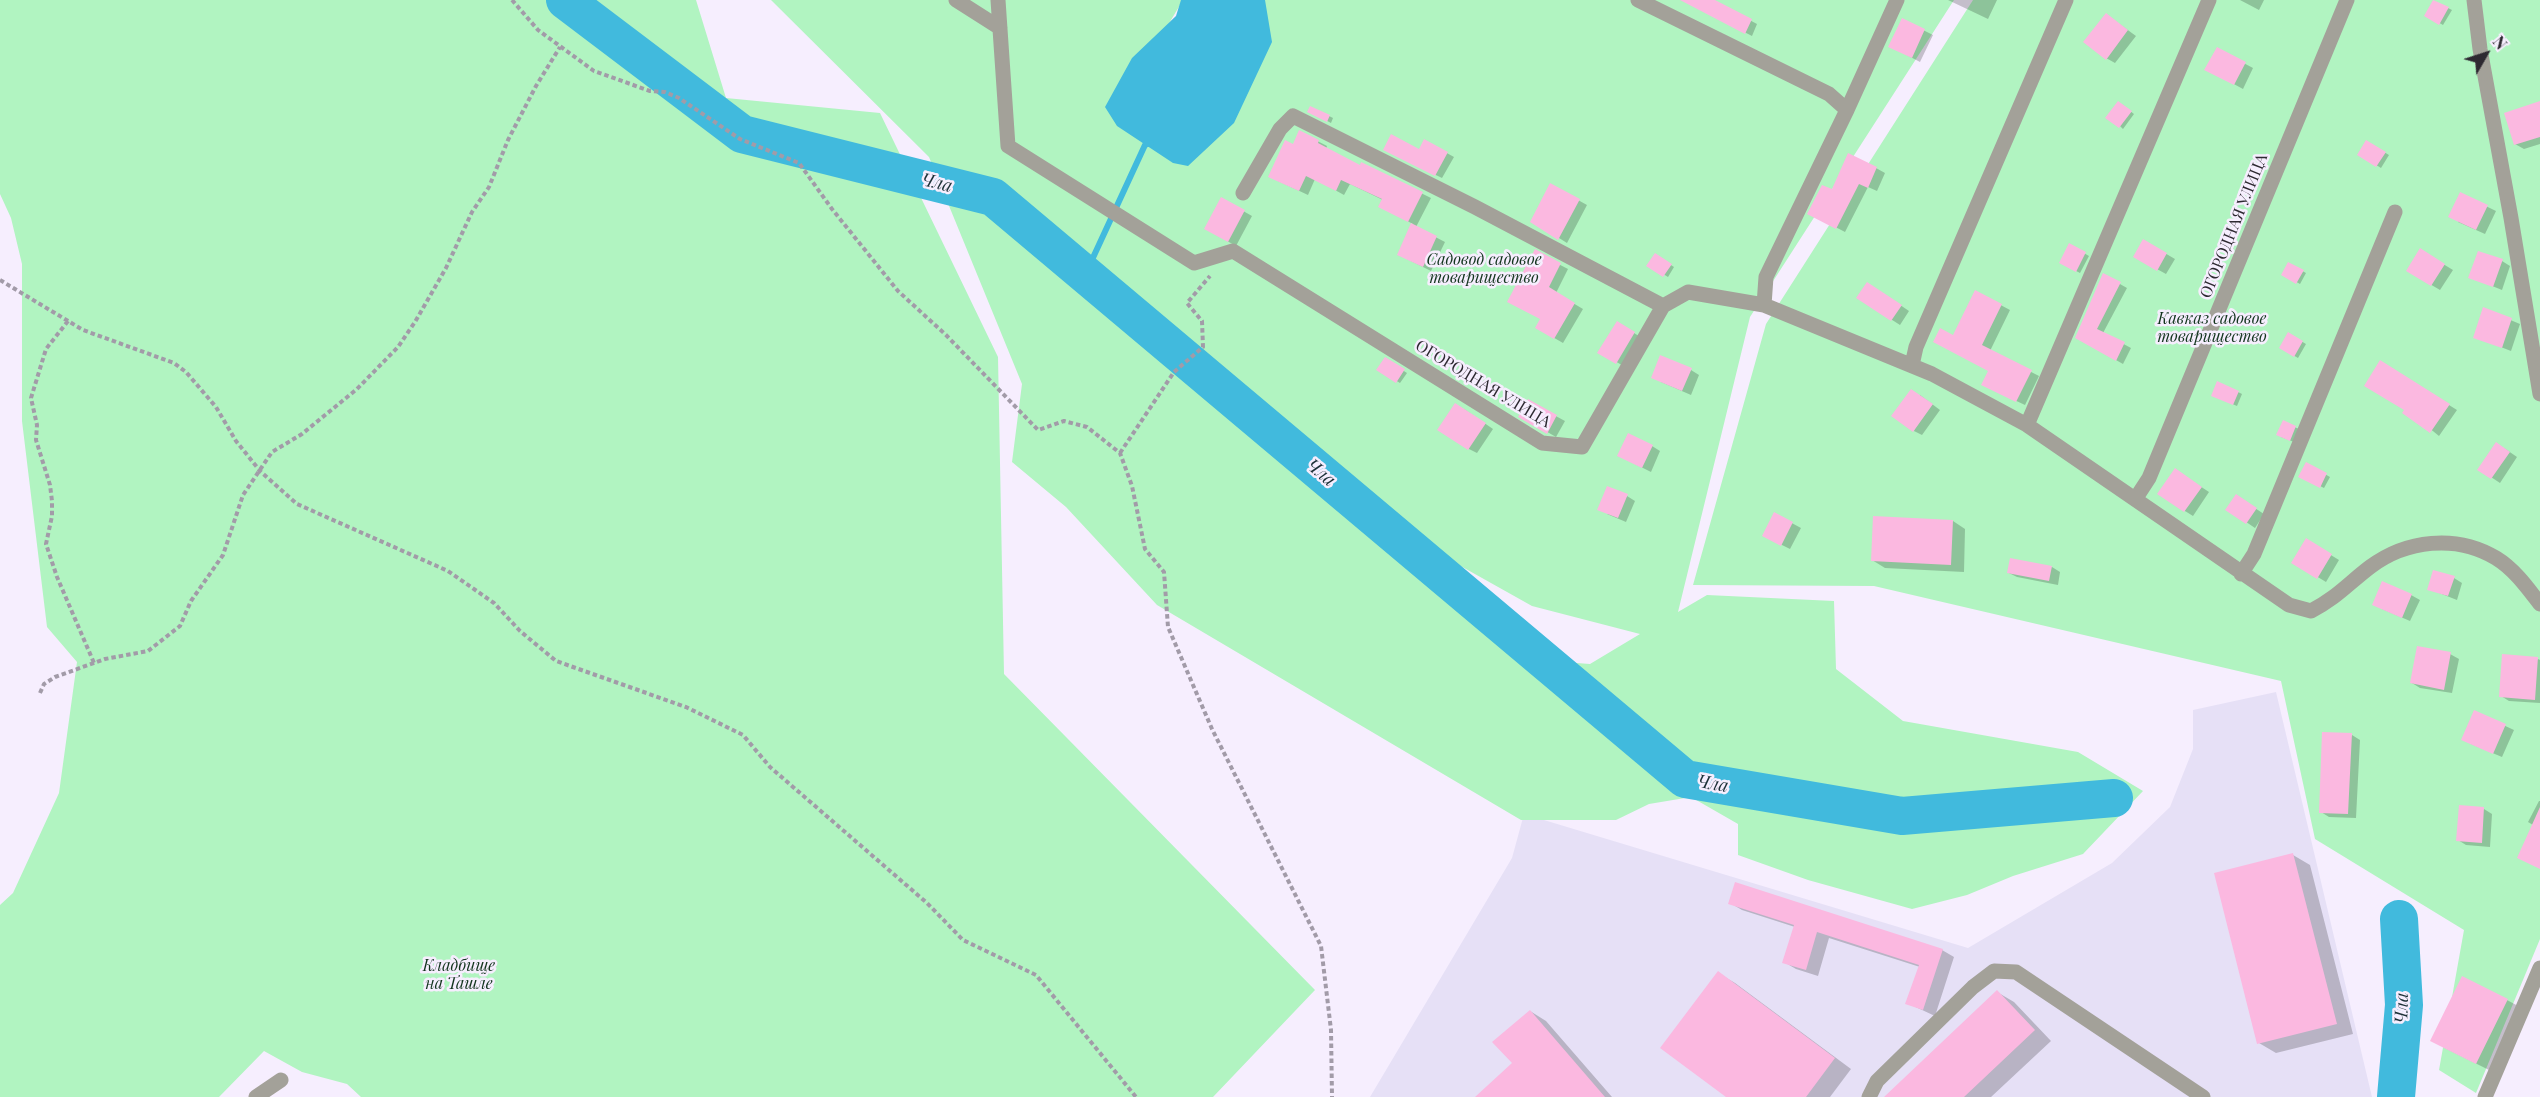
<!DOCTYPE html>
<meta charset="utf-8">
<style>
body{margin:0}
#map{position:relative;width:2540px;height:1097px;overflow:hidden;background:#f6eefe;font-family:"Playfair Display",serif}
canvas{display:block}
.north{position:absolute;left:2456px;top:24px;width:60px;height:60px;-webkit-text-stroke:4px #f6eefe;paint-order:stroke;rotate:51deg;font-size:16px;font-weight:700;line-height:24px;text-align:center;color:#2d2931}
.north::after{content:'';display:block;margin:auto;width:21px;height:27px;background:#2d2931;clip-path:polygon(50% 0,100% 100%,50% 72%,0 100%)}
</style>
<div id="map">
<canvas width="2540" height="1097"></canvas>
<div class="north">N</div>
</div>
<script>
const context = document.querySelector('canvas').getContext('2d');
context.lineJoin = 'round';
function fillPath(path, color) {
  context.fillStyle = color;
  context.fill(path, 'evenodd');
}
function strokePath(path, color, width, dash) {
  context.strokeStyle = color;
  context.lineWidth = width;
  context.lineCap = dash ? 'butt' : 'round';
  context.setLineDash(dash || []);
  context.stroke(path);
}
function drawText(font, color, halo, rows, align = 'center') {
  context.font = font + ' "Playfair Display",serif';
  context.lineWidth = 5;
  context.setLineDash([]);
  context.textBaseline = 'middle';
  context.strokeStyle = halo;
  context.fillStyle = color;
  for (const [text, x, y, turn = 0] of rows) {
    context.save();
    context.translate(x, y);
    context.rotate((+turn || 0) * Math.PI / 180);
    context.textAlign = isNaN(turn) ? turn : align;
    if (halo) context.strokeText(text, 0, 0);
    context.fillText(text, 0, 0);
    context.restore();
  }
}
const industrial = new Path2D(`
 M2276 692 2372 1097H1370L1512 858 1524 814 1968 948 2112 863 2170 807 2193 749V710Z`);
const green = new Path2D(`
 M0 0H696L726 98 880 113 998 357 1004 674 1315 990 1213 1097H361L347 1084 302 1072 264 1051 219 1097H0V905L13 893 59 793 77 662 47 627 22 421V264L11 218 0 194Z
 M771 0H1183L1168 25 1213 0H1954L1750 317 1678 612 1707 595 1834 601 1836 669 1903 721 2078 752 2143 791 2083 854 2013 876 1967 895 1912 909 1808 880 1738 855V824L1691 797 1649 804 1616 820H1521L1157 605 1066 507 1012 462 1022 384 929 157ZM1441 555 1532 606 1640 634 1590 664 1550 661 1542 637Z
 M1973 0H2540V939L2476 1093 2439 1070 2464 930 2315 839 2281 681 1874 586 1693 585 1766 324Z`);
const water = new Path2D(`
 M1181 0H1265L1272 42 1234 123 1188 166 1173 163 1117 126 1105 107 1132 58 1176 16Z`);
const shadow = new Path2D(`
 M1712 0 1757 24 1752 36 1684 1Z
 M1948 0H1997L1988 19Z
 M2240 0H2264L2259 10Z
 M2434 1 2452 10 2443 25 2426 15Z
 M2107 15 2136 36 2115 63 2106 58Z
 M1903 20 1933 35 1920 62 1899 51Z
 M2217 49 2253 68 2243 89 2206 69Z
 M2540 103V144L2524 149 2515 144Z
 M2122 105 2134 114 2123 129 2120 126Z
 M1309 111 1329 116 1333 118 1331 123Z
 M1300 132 1327 146 1326 149 1361 167 1362 164 1431 198 1416 227 1445 242 1431 271 1407 259 1413 224 1388 211 1383 200 1350 184 1344 195 1315 179 1308 195 1278 181Z
 M1425 141 1454 157 1442 178 1391 153 1420 151Z
 M2367 142 2389 155 2381 168 2359 154Z
 M1876 168 1885 173 1877 191 1868 187 1845 232 1818 218 1832 191Z
 M1551 185 1587 205 1567 243 1532 221Z
 M2461 194 2496 211 2485 234 2458 222Z
 M1222 199 1252 216 1236 246 1206 229Z
 M2144 241 2175 259 2166 274 2135 257Z
 M2070 245 2089 256 2080 273 2061 263Z
 M2420 250 2453 270 2440 290 2408 271Z
 M1535 252 1568 269 1556 293 1583 309 1563 343 1537 328 1542 319Z
 M1655 255 1674 267 1668 277 1649 265Z
 M2502 261 2510 266 2502 290 2470 277Z
 M2289 264 2306 273 2300 284 2283 274Z
 M2104 275 2127 288 2103 333 2131 348 2123 364 2077 338Z
 M1875 288 1909 311 1900 325 1858 298Z
 M1976 292 2010 310 1990 351 2039 376 2025 405 1991 389 1990 371 1953 337Z
 M2484 309 2520 324 2511 351 2475 337Z
 M1618 323 1642 338 1625 367 1600 352Z
 M2289 334 2306 344 2298 358 2281 348Z
 M1385 359 1407 373 1400 383 1378 369Z
 M2388 367 2457 410 2439 436 2406 409Z
 M1691 370 1699 375 1691 395 1661 382Z
 M2238 392 2242 394 2237 406 2216 397Z
 M1920 395 1940 410 1922 435 1914 431Z
 M1528 401 1565 421 1556 437 1520 416Z
 M1464 409 1493 429 1477 453 1469 449Z
 M2283 422 2299 429 2294 442 2281 437Z
 M1652 446 1660 451 1651 472 1627 460Z
 M2504 448 2517 457 2500 483 2479 469Z
 M2307 464 2330 477 2324 488 2300 476Z
 M2183 475 2209 492 2193 516 2185 511Z
 M1627 496 1635 501 1626 522 1607 514Z
 M2244 501 2264 514 2255 528 2227 509Z
 M1775 514 1801 528 1790 549 1764 536Z
 M1953 521 1965 529 1964 572 1885 568 1872 560Z
 M2306 540 2339 560 2326 582 2293 562Z
 M2052 567 2060 572 2058 585 2017 577 2009 573Z
 M2454 578 2462 583 2457 600 2429 589Z
 M2411 595 2420 600 2410 621 2382 609Z
 M2450 654 2459 659 2452 693 2420 688 2412 683Z
 M2538 659 2540 660V703L2509 701 2501 696Z
 M2475 712 2514 730 2502 757 2471 744Z
 M2352 735 2360 740 2356 818 2329 817 2321 812Z
 M2539 801H2540V868L2533 825 2528 822Z
 M2484 809 2492 814 2490 847 2466 845 2458 840Z
 M2293 855 2310 865 2353 1034 2276 1053 2259 1043Z
 M1730 903 1942 950 1954 957 1935 1016 1907 1003 1920 967 1829 938 1818 976 1796 969 1784 962 1795 927 1742 910Z
 M1718 973 1735 983 1851 1069 1830 1097H1729Z
 M1997 992 2014 1002 2051 1041 1991 1097H1901Z
 M2507 1000 2520 1007 2489 1070 2445 1048Z
 M1530 1011 1546 1021 1612 1097H1477L1514 1063Z`);
const stream = new Path2D(`
 M1085 275 1145 145 1151 143`);
const river = new Path2D(`
 M565 0 742 134 993 197 1685 779 1902 816 2114 798
 M2396 1097 2404 1005 2399 919`);
const building = new Path2D(`
 M1680 0H1715L1752 19 1745 34Z
 M2433 0 2449 7 2439 25 2424 16Z
 M2106 13 2128 30 2106 60 2083 42Z
 M1902 18 1925 29 1912 58 1888 47Z
 M2217 47 2246 62 2234 85 2204 70Z
 M2118 101 2132 111 2119 128 2105 118Z
 M2540 101V137L2514 145 2504 113Z
 M1310 106 1330 115 1327 122 1307 112Z
 M1299 130 1319 140 1318 143 1360 165 1361 162 1423 192 1408 222 1378 207 1382 199 1341 180 1336 191 1306 176 1299 191 1268 177 1285 140 1293 144Z
 M1391 134 1419 149 1424 139 1448 152 1435 176 1383 150Z
 M2366 140 2386 152 2376 167 2357 155Z
 M1848 153 1877 167 1868 188 1859 184 1836 229 1807 214 1822 185 1832 189Z
 M1550 183 1580 199 1558 240 1530 222Z
 M2460 192 2488 205 2476 230 2448 217Z
 M1221 197 1245 210 1228 242 1204 229Z
 M1411 223 1437 236 1423 267 1397 255Z
 M2143 239 2167 253 2157 271 2133 257Z
 M2069 243 2086 252 2076 272 2059 263Z
 M2420 248 2445 264 2431 286 2406 271Z
 M1535 249 1561 263 1549 287 1575 303 1554 339 1535 328 1540 319 1507 302Z
 M2478 251 2503 259 2493 287 2468 278Z
 M1655 253 1672 264 1663 277 1646 266Z
 M2288 262 2304 270 2296 284 2281 275Z
 M2103 273 2121 282 2097 329 2125 342 2116 361 2075 338Z
 M1867 282 1902 305 1891 321 1856 298Z
 M1975 290 2002 304 1982 345 2032 370 2016 402 1981 385 1988 371 1933 342 1940 328 1953 335Z
 M2483 307 2512 318 2502 348 2473 338Z
 M1617 321 1635 332 1616 364 1597 353Z
 M2288 332 2303 341 2294 357 2279 348Z
 M1660 355 1692 368 1682 391 1651 378Z
 M1385 357 1405 369 1396 383 1376 370Z
 M2380 360 2450 404 2430 433 2402 413 2404 410 2364 386Z
 M2217 381 2239 391 2233 405 2211 396Z
 M1911 389 1933 404 1913 432 1891 416Z
 M1528 399 1557 415 1547 434 1518 417Z
 M1455 403 1486 423 1468 450 1437 430Z
 M2283 420 2296 426 2290 441 2276 435Z
 M1628 433 1653 445 1642 468 1617 456Z
 M2496 442 2510 452 2491 479 2477 470Z
 M2306 462 2327 473 2320 488 2298 477Z
 M2175 468 2202 487 2184 512 2157 494Z
 M1607 486 1628 494 1618 518 1597 510Z
 M2236 494 2257 508 2246 524 2225 510Z
 M1774 512 1793 522 1781 546 1762 536Z
 M1873 516 1953 520 1951 565 1871 561Z
 M2306 538 2332 554 2317 579 2291 563Z
 M2010 558 2052 566 2049 581 2007 573Z
 M2433 570 2455 576 2448 596 2427 590Z
 M2382 581 2412 594 2402 618 2372 605Z
 M2417 646 2451 652 2444 690 2410 683Z
 M2502 654 2538 657 2535 700 2499 697Z
 M2474 710 2506 724 2493 754 2461 740Z
 M2322 732 2352 733 2348 814 2319 813Z
 M2459 805 2484 807 2482 843 2456 841Z
 M2540 807V869L2517 858Z
 M2293 853 2337 1024 2257 1044 2214 873Z
 M1735 882 1943 949 1923 1010 1905 1004 1919 965 1817 932 1806 970 1782 963 1794 925 1728 904Z
 M1718 971 1835 1058 1806 1097H1726L1660 1048Z
 M2462 976 2508 999 2476 1064 2430 1041Z
 M1997 990 2035 1030 1964 1097H1884Z
 M1530 1010 1605 1097H1475L1512 1063 1492 1042Z`);
const path = new Path2D(`
 M512 0 538 30 594 71 650 91 665 92 679 98 740 139 799 163 832 209 898 291 946 335 1038 430 1064 421 1087 427 1120 453 1132 486 1145 549 1164 572 1168 627 1212 729 1321 946 1331 1030 1332 1097
 M0 280 83 330 174 363 186 372 216 407 236 441 260 471 297 504 448 571 494 603 520 631 556 661 686 707 743 735 770 767 927 903 963 940 1036 975 1136 1097
 M68 321 46 349 31 398 37 425 36 440 50 485 52 501V516L46 544 57 577 94 663
 M1120 453 1174 372 1203 347 1202 321 1187 303 1210 276
 M40 693 44 684 55 677 105 659 148 651 180 626 191 601 223 555 243 495 272 452 302 434 357 389 398 347 415 322 446 268 472 212 489 187 508 140 536 86 560 47`);
const minor = new Path2D(`
 M956 0 1000 28
 M998 0 1008 146 1194 263 1233 251 1542 443 1582 447 1663 306 1688 292 1764 305 1932 374 2027 425 2289 605 2311 611C2335 599 2349 583 2370 567 2406 540 2456 534 2496 558 2514 569 2527 587 2540 604
 M1638 0 1829 94 1847 110
 M2474 0 2480 49 2511 218 2540 394
 M1243 193 1280 129 1293 116 1475 207 1663 306
 M1764 305 1766 277 1847 110 1897 0
 M1912 365 1916 347 2066 0
 M2027 425 2209 0
 M2136 498 2149 478 2347 0
 M2241 574 2254 554 2395 212
 M256 1097 281 1080
 M1869 1097 1877 1081 1973 987 1994 971 2016 972 2203 1097
 M2485 1097 2540 968`);
const streetNames = [
 ["ОГОРОДНАЯ УЛИЦА",2234,226,-68],
 ["ОГОРОДНАЯ УЛИЦА",1483,384,31]
];
const parkNames = [
 ["Садовод садовое",1484,260],
 ["товарищество",1484,278],
 ["Кавказ садовое",2212,319],
 ["товарищество",2212,337],
 ["Кладбище",459,966],
 ["на Ташле",459,984]
];
const waterNames = [
 ["Чла",937,183,14],
 ["Чла",1321,473,40],
 ["Чла",1713,784,10],
 ["Чла",2402,1008,-89]
];
fillPath(industrial, '#e6e0f6');
fillPath(green, '#b1f4c1');
fillPath(water, '#41badd');
fillPath(shadow, '#0003');
strokePath(stream, '#41badd', 6);
strokePath(river, '#41badd', 38);
fillPath(building, '#fbb8e0');
strokePath(path, '#a29ba8', 4, [4.5, 3]);
strokePath(minor, '#a3a199', 15);
drawText('16px', '#2d2931', '#f6eefe', streetNames);
drawText('italic 16px', '#12341d', '#f6eefe', parkNames);
drawText('italic 18px', '#1c3037', '#f6eefe', waterNames);
</script>
